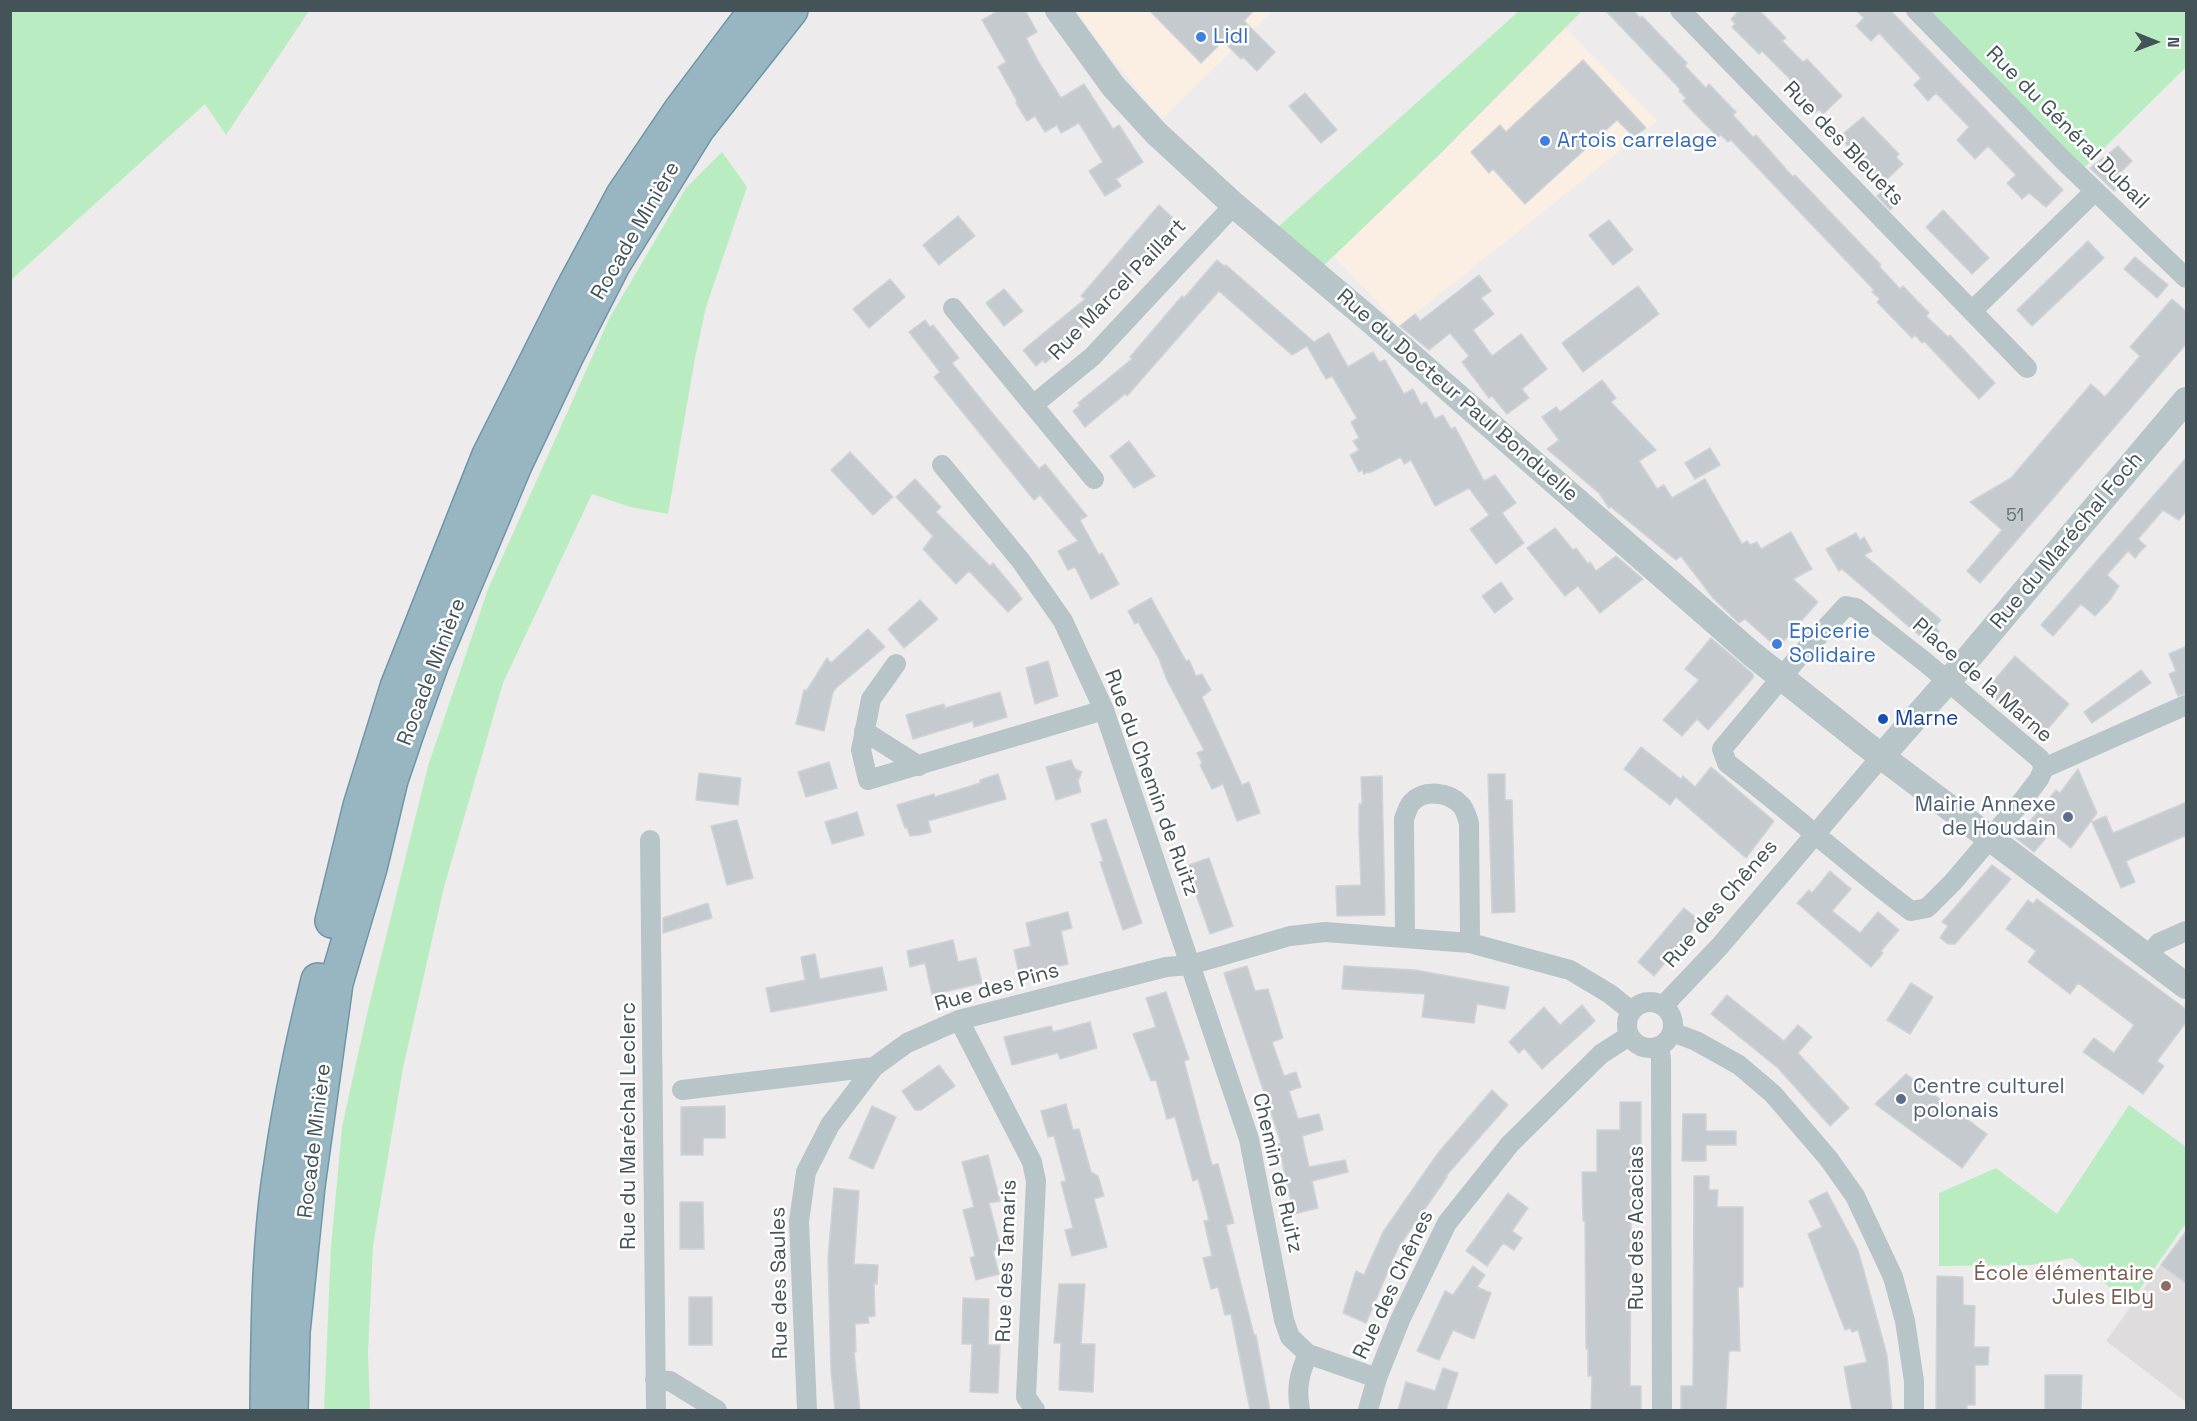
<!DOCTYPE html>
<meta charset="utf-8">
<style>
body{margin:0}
#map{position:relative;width:2197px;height:1421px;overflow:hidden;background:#eeebec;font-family:"Space Grotesk",sans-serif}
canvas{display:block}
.frame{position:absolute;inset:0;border:12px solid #445358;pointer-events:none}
.north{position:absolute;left:2125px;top:12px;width:60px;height:60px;-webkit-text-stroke:4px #fff;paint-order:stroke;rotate:91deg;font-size:16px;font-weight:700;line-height:24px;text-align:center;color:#445358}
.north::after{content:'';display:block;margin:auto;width:21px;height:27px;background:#445358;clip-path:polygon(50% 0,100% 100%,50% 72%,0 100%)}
</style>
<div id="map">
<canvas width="2197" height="1421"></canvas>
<div class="frame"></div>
<div class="north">N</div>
</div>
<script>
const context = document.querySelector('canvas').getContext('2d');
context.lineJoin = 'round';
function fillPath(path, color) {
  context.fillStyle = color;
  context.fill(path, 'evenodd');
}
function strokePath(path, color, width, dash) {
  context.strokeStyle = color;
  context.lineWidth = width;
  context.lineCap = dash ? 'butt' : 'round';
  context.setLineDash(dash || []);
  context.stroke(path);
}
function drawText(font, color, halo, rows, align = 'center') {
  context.font = font + ' "Space Grotesk",sans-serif';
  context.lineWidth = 5;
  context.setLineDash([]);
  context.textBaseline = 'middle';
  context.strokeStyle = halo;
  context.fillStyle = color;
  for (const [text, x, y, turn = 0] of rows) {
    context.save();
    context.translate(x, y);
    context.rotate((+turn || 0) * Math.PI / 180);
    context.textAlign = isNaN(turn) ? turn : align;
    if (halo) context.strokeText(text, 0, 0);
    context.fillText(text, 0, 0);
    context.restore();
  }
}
const commercial = new Path2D(`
 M1077 11H1272L1162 119 1100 44Z
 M1564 27 1657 121 1401 325 1397 324 1334 256 1439 155Z`);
const education = new Path2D(`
 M2186 1230V1402L2106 1341Z`);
const green = new Path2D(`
 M11 10H309V11L226 135 205 104 11 280Z
 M1519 11H1582L1439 155 1315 274 1269 235Z
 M1916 11H2186V67L2078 174Z
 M722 152 747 187 706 307 695 358 668 514 630 507 592 494 503 683 444 887 403 1068 373 1246 368 1353 370 1410H324L331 1247 342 1127 366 1018 428 766 488 589 610 317 686 188Z
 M2129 1105 2186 1147V1223L2130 1303 2072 1258 2031 1265 1939 1266V1193L1996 1168 2057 1214Z`);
const building = new Path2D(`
 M1000 10H1025L1037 32 1026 38 1038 61 1061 98 1084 84 1113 129 1119 125 1143 162 1116 179 1121 186 1105 196 1089 171 1103 162 1079 123 1061 133 1057 125 1045 132 1035 116 1027 121 1016 103 1017 101 998 67 1006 62 982 20Z
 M1149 10H1254L1244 21 1275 52 1257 71 1243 57 1241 59 1223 41 1201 63Z
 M1605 10H1633L1640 18 1642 16 1687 63 1685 66 1706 88 1709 84 1736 112 1733 115 1753 137 1756 135 1793 177 1795 175 1881 265 1879 266 1900 289 1903 286 1929 313 1926 316 1948 337 1950 335 1995 383 1979 399 1924 341 1922 343 1915 335 1912 338 1877 302 1880 299 1872 292 1874 290 1731 140 1728 142 1721 135 1718 137 1702 121 1683 101 1686 98 1679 91 1680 89Z
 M1740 10H1759L1786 38 1782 41 1803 62 1807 59 1842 96 1823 114 1819 109 1815 113 1789 86 1792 82 1788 77 1762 51 1759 54 1732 27 1735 24 1731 19Z
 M1856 10H1890L2063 190 2046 207 2029 193 2022 199 2007 183 2016 175 1988 146 1975 159 1957 140 1969 127 1936 93 1928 101 1914 85 1921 78 1879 33 1871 41 1856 26 1864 18Z
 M1583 60 1646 128 1634 137 1617 120 1525 204 1493 169 1489 173 1471 152 1500 125 1506 132Z
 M1305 93 1337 130 1321 143 1289 106Z
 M1863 117 1899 154 1896 157 1903 164 1883 183 1845 143 1848 141 1844 133Z
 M2118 146 2132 161 2120 173 2126 179 2114 191 2090 168Z
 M1889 186 1901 199 1890 210 1877 196Z
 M1159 205 1174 219 1168 226 1170 228 1076 334 1078 336 1045 363 1043 360 1036 366 1023 350 1085 299 1081 296Z
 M1943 210 1989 258 1972 274 1926 227Z
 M958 216 975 236 939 265 923 245Z
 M1609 220 1633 250 1613 265 1589 235Z
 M2088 241 2104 258 2032 326 2017 310Z
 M2135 257 2168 285 2157 298 2124 269Z
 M1217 260 1224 266 1226 265 1314 342 1329 333 1348 367 1373 352 1379 362 1385 360 1404 394 1413 389 1421 405 1426 402 1435 419 1443 415 1451 429 1455 427 1484 481 1495 475 1516 503 1502 513 1524 543 1496 564 1470 529 1489 515 1469 488 1435 506 1411 460 1404 464 1401 457 1369 473 1368 472 1364 474 1362 470 1359 472 1350 455 1359 450 1353 441 1359 438 1351 422 1357 418 1332 376 1326 379 1307 346 1292 355 1219 291 1127 396 1125 394 1085 427 1073 411 1080 405 1078 403 1132 359 1130 357 1182 296 1184 298Z
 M1479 275 1491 291 1481 298 1494 314 1473 330 1492 356 1521 334 1547 369 1522 389 1529 398 1507 414 1492 396 1489 398 1462 362 1469 356 1450 333 1429 350 1400 326 1415 314 1420 321Z
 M890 279 905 297 869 328 853 309Z
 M1638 286 1659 314 1583 372 1562 343Z
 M1004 289 1023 311 1004 326 986 303Z
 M2172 299 2187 312V343L1980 583 1967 571 2002 530 1970 502 2011 478 2091 384 2105 397 2140 356 2130 347Z
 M925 320 930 327 933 325 959 358 952 363 989 409 1039 469 1045 464 1087 516 1080 520 1099 555 1102 553 1119 584 1091 599 1075 567 1068 570 1058 551 1078 541 1040 495 1034 500 934 377 940 372 909 332Z
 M1602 380 1616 398 1611 402 1656 450 1639 461 1657 489 1664 485 1672 498 1705 479 1742 544 1747 541 1750 545 1757 542 1761 549 1791 532 1812 569 1793 579 1818 602 1782 643 1776 638 1772 643 1745 619 1739 623 1713 598 1681 556 1676 560 1611 507 1609 508 1599 493 1547 449 1559 440 1542 417 1556 407 1560 412Z
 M1129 441 1155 476 1134 488 1110 456Z
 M1710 448 1720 465 1695 479 1685 463Z
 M850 452 893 497 873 515 831 470Z
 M2187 457V510L2179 520 2163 510 2138 539 2146 546 2140 552 2135 558 2128 551 2107 575 2119 586 2110 600 2095 616 2081 604 2053 636 2041 625Z
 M915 479 941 507 936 512 990 566 993 563 1017 592 1022 599 1008 612 969 571 956 584 923 549 933 536 896 497Z
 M1555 528 1573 550 1576 548 1588 564 1590 562 1596 571 1616 556 1643 579 1600 613 1578 586 1565 596 1527 548Z
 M1856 533 1860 540 1864 537 1872 551 1864 555 1941 620 1935 627 1939 631 1928 643 1842 569 1839 571 1826 549Z
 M1501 582 1513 599 1495 613 1482 596Z
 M1151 598 1186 661 1189 660 1196 676 1202 674 1211 690 1202 697 1242 785 1249 782 1260 813 1237 821 1223 784 1212 789 1200 765 1202 763 1197 753 1204 750 1167 680 1159 659 1138 622 1135 624 1128 611Z
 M920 600 938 619 904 648 888 629Z
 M868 629 885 647 836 688 833 692 824 731 796 724 804 690H807L827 658 831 663Z
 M1711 638 1753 674V678L1708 730 1697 719 1682 736 1663 720 1699 680 1685 669Z
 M2187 646V693L2178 696 2169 674 2176 671 2169 654Z
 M2015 656 2069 704 2040 738 1985 691Z
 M1048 661 1058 696 1035 704 1026 668Z
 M2141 670 2151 683 2092 723 2084 712Z
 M1000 692 1007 717 974 727 973 721 913 739 906 715 944 704 945 708Z
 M1641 747 1681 779 1683 776 1695 787 1711 767 1774 821 1746 858 1676 797 1670 805 1624 769Z
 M1071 760 1075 769 1082 772 1078 781 1081 792 1056 800 1046 767Z
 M829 762 837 788 806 797 798 772Z
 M2078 769 2097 813 2071 848 2051 832 2034 852 2016 838 2056 790 2060 793Z
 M699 773 741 778 738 805 696 800Z
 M998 774 1006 799 928 821 931 832 919 835 910 836 907 828H905L897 805 934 794 935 797 980 783V780Z
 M1488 774H1505V800H1512L1515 912 1492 913Z
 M1382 776 1385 915 1337 916 1336 886 1361 885 1359 834V804H1362L1361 777Z
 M2187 802V835L2126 861 2135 882 2121 888 2092 822 2106 816 2113 833Z
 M857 812 864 835 832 844 825 822Z
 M1106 819 1142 923 1123 930 1100 862 1103 861 1091 824Z
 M737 820 753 878 727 885 711 826Z
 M1209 858 1233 926 1210 934 1186 866Z
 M1992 865 2011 879 1955 944H1948L1940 938 1948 926 1942 922Z
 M1830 871 1851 889 1832 911 1860 933 1878 912 1899 930 1881 951 1883 953 1871 967 1797 903 1809 890 1812 893Z
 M2037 899 2187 1010V1021L2157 1061 2164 1066 2143 1094 2083 1052 2094 1038 2114 1053 2134 1025 2078 983 2070 994 2028 962 2036 951 2006 929 2028 900 2033 904Z
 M708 903 712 918 663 933V918Z
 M1684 908 1700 921 1654 976 1638 962Z
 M1068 912 1072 928 1061 931 1068 964 1019 975 1014 950 1031 946 1026 923Z
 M953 940 958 962 976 958 982 983 932 995 925 963 910 967 907 951Z
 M815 954 820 979 882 967 887 990 771 1012 766 988 805 980 801 957Z
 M1247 966 1255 991 1268 989 1283 1038 1272 1042 1284 1076 1296 1072 1301 1087 1289 1091 1298 1119 1319 1114 1321 1121 1323 1130 1302 1136 1309 1167 1345 1160 1348 1172 1312 1181 1318 1208 1294 1214 1278 1144 1281 1143 1224 973Z
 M1344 966 1415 970 1509 987 1505 1009 1477 1004 1474 1023 1422 1017 1425 994 1342 989Z
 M1911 983 1933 997 1910 1034 1887 1020Z
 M1166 992 1189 1059 1184 1061 1212 1165 1218 1164 1234 1223 1226 1225 1254 1335H1256L1270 1410H1250L1231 1314 1225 1315 1218 1287 1211 1289 1203 1258 1212 1256 1204 1221 1209 1220 1198 1179 1193 1181 1175 1117 1167 1119 1156 1080 1151 1081 1133 1034 1156 1027 1146 998Z
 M1727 995 1784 1041 1798 1025 1812 1037 1798 1053 1849 1108 1830 1126 1778 1068 1711 1014Z
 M1582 1005 1595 1021 1542 1069 1524 1048 1519 1053 1509 1042 1544 1007 1560 1025Z
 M1090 1022 1097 1048 1060 1059 1058 1053 1012 1065 1004 1037 1051 1026 1053 1032Z
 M939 1065 955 1086 921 1110H915L902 1091Z
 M1906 1074 1987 1134 1962 1168 1875 1104Z
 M1492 1090 1508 1105 1446 1176 1447 1177 1398 1248 1366 1323 1343 1313 1356 1271 1364 1275 1383 1232 1438 1153Z
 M1620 1102H1641V1172H1631V1237L1630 1386H1641V1410H1591L1592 1376H1588V1349H1586L1585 1221H1583L1582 1172H1597V1130H1620Z
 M1066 1104 1073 1130 1079 1129 1091 1172 1098 1176 1104 1196 1094 1199 1107 1247 1072 1256 1065 1230 1073 1228 1061 1182 1066 1181 1054 1136 1048 1137 1041 1111Z
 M725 1106V1138H703V1155H681V1107Z
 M872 1106 896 1117 873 1169 849 1158Z
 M1683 1114H1706V1131H1736V1145H1706V1161H1682Z
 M988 1155 1000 1201 989 1203 1001 1249 993 1251 999 1274 976 1280 970 1258 975 1256 963 1210 974 1207 962 1162Z
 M1694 1176H1709V1190H1718L1717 1207H1743V1287H1738L1740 1351H1729L1726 1410H1681V1386H1693Z
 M834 1188 859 1191 854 1264 878 1265 877 1284 874 1283 875 1316 868 1317 869 1323 855 1324 856 1352H854L860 1410H835L831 1371 828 1258Z
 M1827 1192 1858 1250 1887 1355 1892 1410H1852L1844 1367 1867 1362 1858 1330 1852 1332 1850 1328 1845 1330 1808 1234 1822 1227 1809 1201Z
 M1508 1193 1528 1208 1512 1231 1522 1238 1514 1250 1503 1243 1487 1266 1466 1251Z
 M680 1202H703L704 1249H680Z
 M2187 1230V1284L2161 1265Z
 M1473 1266 1485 1275 1477 1287 1491 1293 1474 1339 1453 1330 1439 1360 1417 1351 1445 1291 1453 1295Z
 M1937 1276 1963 1277V1305L1975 1306 1974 1347H1989L1988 1365H1975V1405H1967V1410H1936Z
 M1059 1284H1085L1081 1344H1095L1093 1392 1059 1390 1061 1343H1054Z
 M689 1297H712V1345H689Z
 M963 1298 989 1299 988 1345H1000L998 1393 970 1392 972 1344H962Z
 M1443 1368 1458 1373 1446 1410H1398L1406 1382 1435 1391Z
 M2045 1375H2082L2081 1410H2045Z`);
const minor = new Path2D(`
 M1680 10 2027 368
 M1916 10 2064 161 2186 278
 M953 308 1094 479
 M1972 311 2095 191
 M1033 405 1092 357 1234 205
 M942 465 1021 561 1063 621 1104 710 1249 1139 1284 1320 1290 1337 1308 1354 1377 1378
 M1846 606 1856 608 1925 662 2040 759 2044 768 2039 779 2023 800 1953 882 1927 908 1911 911C1848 864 1790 811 1727 763L1722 749 1796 660Z
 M896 664 871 699 861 750 868 780 1104 710
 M864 731 919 766
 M2044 768 2186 705
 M650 840 656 1410
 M1405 937 1404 819C1406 814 1408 806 1412 802 1425 789 1449 792 1461 805 1465 809 1467 817 1469 823L1470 943
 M2147 957 2159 943 2186 931
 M1627 1025a23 23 0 1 1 46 0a23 23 0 1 1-46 0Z
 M1663 1006 1720 946 1881 757
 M959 1020 1032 1162 1036 1181 1026 1397 1035 1410
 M1672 1032 1696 1041 1739 1065 1773 1094 1828 1158 1855 1196 1893 1277 1905 1321 1914 1381V1410
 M1659 1046 1661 1059 1662 1410
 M682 1090 874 1067 907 1043 959 1020 1166 967 1190 965 1290 936 1325 932 1470 943 1570 970 1610 994 1631 1011
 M655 1380 670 1381 717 1410
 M807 1410 799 1221 806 1172 830 1125 874 1067
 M1300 1410C1296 1389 1299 1374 1308 1354
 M1368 1410 1377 1378 1400 1320 1447 1223 1510 1144 1601 1054 1629 1036`);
const tertiary = new Path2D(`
 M1058 10 1113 86 1156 133 1234 205 1370 320 1752 654 1865 744 2186 986
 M1881 757 1971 655 2186 400`);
const trunk = new Path2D(`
 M332 921 360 806 397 687 489 455 571 292 623 195 680 111 756 10
 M267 1410C268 1329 268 1245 281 1164 290 1102 303 1040 318 980
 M291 1410 293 1332 308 1186 336 983 370 868 391 780 409 727 432 663 515 465 567 355 613 265 698 128 791 10`);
const markers = [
 [1201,37,6,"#3f7fe0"],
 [1545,141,6,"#3f7fe0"],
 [1777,644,6,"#3f7fe0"],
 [1883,719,6,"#1a4fb4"],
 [2068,817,6,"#5c6f8a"],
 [1901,1099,6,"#5c6f8a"],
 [2166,1286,6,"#8d6e63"]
];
const numberNames = [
 ["51",2015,516]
];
const shopNames = [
 ["Lidl",1213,37],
 ["Artois carrelage",1557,141],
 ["Epicerie",1789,632],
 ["Solidaire",1789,656]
];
const streetNames = [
 ["Rue du Général Dubail",2067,128,45],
 ["Rue des Bleuets",1843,144,46],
 ["Rocade Minière",636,231,-60],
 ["Rue Marcel Paillart",1118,290,-46],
 ["Rue du Docteur Paul Bonduelle",1457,396,41],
 ["Rue du Maréchal Foch",2067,541,-50],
 ["Rocade Minière",432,672,-69],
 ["Place de la Marne",1982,681,41],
 ["Rue du Chemin de Ruitz",1151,783,70],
 ["Rue des Chênes",1721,904,-49],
 ["Rue des Pins",997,988,-16],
 ["Rue du Maréchal Leclerc",629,1126,-90],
 ["Rocade Minière",315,1141,-83],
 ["Chemin de Ruitz",1277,1173,77],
 ["Rue des Acacias",1637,1228,-90],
 ["Rue des Tamaris",1007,1261,-88],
 ["Rue des Saules",780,1283,-91],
 ["Rue des Chênes",1394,1285,-65]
];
const transitNames = [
 ["Marne",1895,719]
];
const serviceNames = [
 ["Mairie Annexe",2056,805],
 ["de Houdain",2056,829],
 ["Centre culturel",1913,1087,"left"],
 ["polonais",1913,1111,"left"]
];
const educationNames = [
 ["École élémentaire",2154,1274],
 ["Jules Elby",2154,1298]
];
fillPath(commercial, '#fbeee3');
fillPath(education, '#dfdcdd');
fillPath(green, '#b9edc1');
fillPath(building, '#c5cace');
strokePath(building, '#cfd3d7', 1.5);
strokePath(trunk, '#6f96a6', 36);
strokePath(minor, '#b7c4c8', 20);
strokePath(tertiary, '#b7c4c8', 26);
strokePath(trunk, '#97b6c2', 33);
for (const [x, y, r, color] of markers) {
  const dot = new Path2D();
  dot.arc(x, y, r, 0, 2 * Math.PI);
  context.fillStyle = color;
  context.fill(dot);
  strokePath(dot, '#fff', 2);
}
drawText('18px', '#647176', null, numberNames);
drawText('21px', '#366cbe', '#fff', shopNames, 'left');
drawText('21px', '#445358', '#fff', streetNames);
drawText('21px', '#164399', '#fff', transitNames, 'left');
drawText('21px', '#4e5e75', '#fff', serviceNames, 'right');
drawText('21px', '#785e54', '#fff', educationNames, 'right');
</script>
